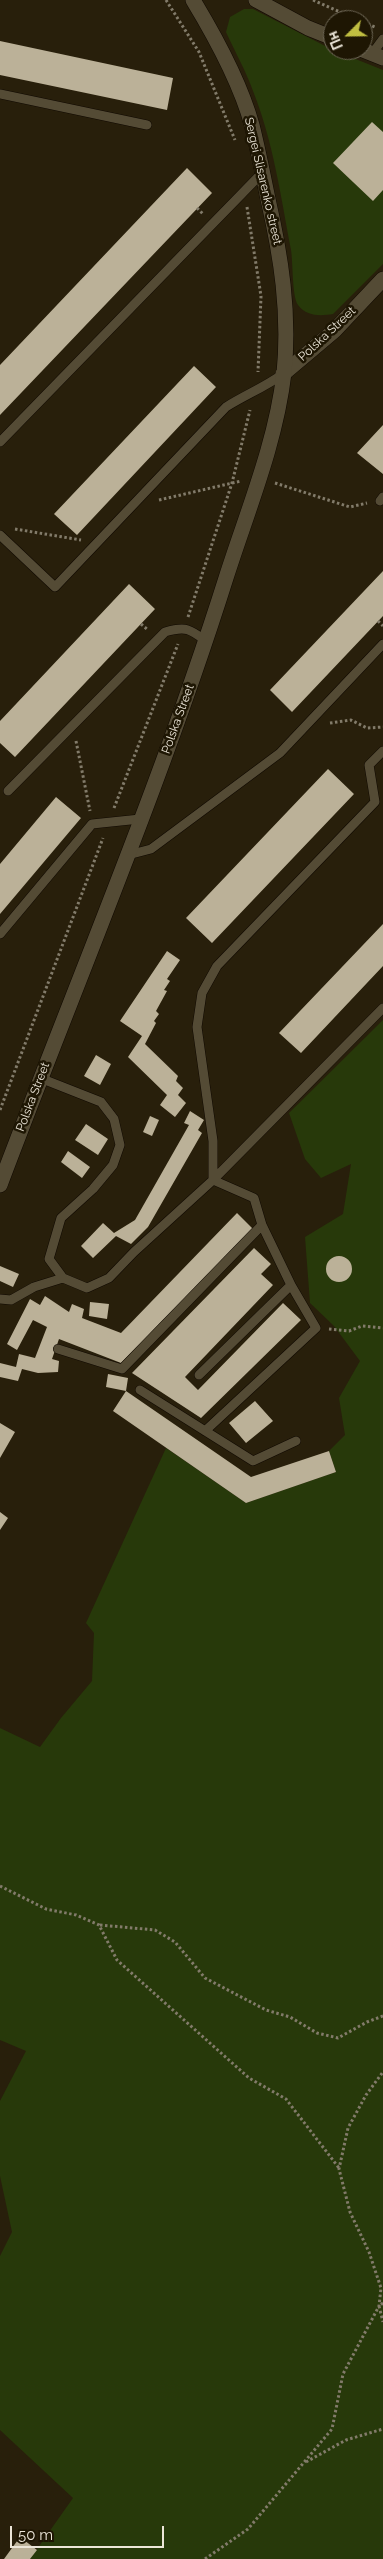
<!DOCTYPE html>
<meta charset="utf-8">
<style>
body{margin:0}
#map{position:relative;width:383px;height:2559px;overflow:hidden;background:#281f0b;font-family:Raleway,sans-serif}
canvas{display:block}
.north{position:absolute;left:323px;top:10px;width:50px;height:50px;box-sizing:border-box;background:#1e1603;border:1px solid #706958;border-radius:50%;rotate:247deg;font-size:14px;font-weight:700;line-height:20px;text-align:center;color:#ebe5d8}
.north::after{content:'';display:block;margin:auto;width:18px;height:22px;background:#c0be41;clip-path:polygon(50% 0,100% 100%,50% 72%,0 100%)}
.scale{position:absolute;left:10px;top:2526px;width:154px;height:22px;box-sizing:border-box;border:2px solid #ebe5d8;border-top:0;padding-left:6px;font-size:15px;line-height:18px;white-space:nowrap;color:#ebe5d8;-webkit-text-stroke:4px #1e1603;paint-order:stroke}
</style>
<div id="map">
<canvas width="383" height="2559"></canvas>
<div class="north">Пн</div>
<div class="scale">50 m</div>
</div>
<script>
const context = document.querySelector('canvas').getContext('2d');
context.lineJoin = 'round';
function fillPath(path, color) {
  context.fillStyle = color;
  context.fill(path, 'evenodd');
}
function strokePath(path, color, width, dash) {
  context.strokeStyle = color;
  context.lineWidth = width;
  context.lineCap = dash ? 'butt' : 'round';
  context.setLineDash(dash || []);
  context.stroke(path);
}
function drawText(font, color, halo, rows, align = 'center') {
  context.font = font + ' Raleway,sans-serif';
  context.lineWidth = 5;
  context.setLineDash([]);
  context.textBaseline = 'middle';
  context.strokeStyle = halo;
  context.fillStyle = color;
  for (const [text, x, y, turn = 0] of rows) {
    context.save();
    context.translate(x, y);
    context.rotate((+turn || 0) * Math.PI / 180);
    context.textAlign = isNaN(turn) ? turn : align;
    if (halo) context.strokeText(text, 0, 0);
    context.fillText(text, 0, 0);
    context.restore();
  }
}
const green = new Path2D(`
 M244 9H253L333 50 383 70V264L333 314C321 316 307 317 298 305 292 297 293 262 291 250 281 197 273 141 253 91 246 71 235 52 226 32L230 17Z
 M383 1020V2559H30L73 2498 0 2430V2256L12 2232 0 2176V2101L26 2051 0 2040V1728L40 1747 61 1718 92 1681 94 1633 86 1623 166 1448 246 1503 336 1472 329 1451 345 1435 339 1398 360 1361 334 1326 310 1303 305 1237 343 1214 351 1164 321 1178 305 1159 289 1113Z`);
const building = new Path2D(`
 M0 41 173 78 167 110 0 75Z
 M372 122 383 132V190L373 201 333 163Z
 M187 168 212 193 0 415V365Z
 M194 366 216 387 77 535 54 514Z
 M383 425V474L357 453Z
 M383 571V616L292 712 270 690Z
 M129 584 155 609 15 757 0 743V721Z
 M328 769 354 794 212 943 186 918Z
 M56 797 81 818 0 914V864Z
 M383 924V966L301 1053 279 1033Z
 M167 951 180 960 167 979 170 981 164 990 167 991 156 1011 159 1014 154 1021 156 1023 145 1044 178 1076 176 1081 183 1088 178 1095 186 1103 175 1117 160 1105 167 1095 128 1057 142 1036 120 1021Z
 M96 1055 111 1064 100 1085 84 1076Z
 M190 1111 204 1120 198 1130 202 1133 148 1227 131 1244 116 1236 93 1258 81 1246 103 1223 114 1233 135 1220 189 1125 184 1123Z
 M150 1116 159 1120 152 1136 143 1132Z
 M86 1124 108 1139 98 1155 75 1140Z
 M68 1151 90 1167 82 1178 61 1162Z
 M237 1213 253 1229 121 1363 59 1339 52 1359 59 1361 58 1372 38 1373 22 1369 18 1381 0 1377V1363L16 1367 19 1354 35 1358 47 1327 33 1320 17 1350 7 1344 30 1299 40 1305 45 1296 69 1312 72 1304 84 1309 82 1318 121 1333Z
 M254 1248 271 1264 261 1274 273 1285 185 1377 198 1390 283 1303 301 1320 201 1418 132 1373Z
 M326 1269a13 13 0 1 1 26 0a13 13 0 1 1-26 0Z
 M0 1266 19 1274 13 1287 0 1281Z
 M90 1302 109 1304 107 1319 89 1316Z
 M108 1374 128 1378 126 1391 251 1477 329 1451 336 1472 246 1503 113 1411 126 1391 106 1387Z
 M255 1401 273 1421 246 1443 229 1423Z
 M0 1423 15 1432 0 1458Z
 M0 1512 8 1518 0 1530Z
 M20 2537 37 2550 30 2559H4Z`);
const path = new Path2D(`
 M166 0 199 52 235 140
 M313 0 358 20
 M363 22 375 27
 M247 207 261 296 258 372
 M197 208 204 215
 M275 483 350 507 367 503
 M159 500 241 481
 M15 529 81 540
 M188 617 232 483 250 410
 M378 621 383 626
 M141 624 148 630
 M330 723 351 720 367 728 383 727
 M76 741 90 811
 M114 808 178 644
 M0 1110 103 838
 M329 1329 349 1331 362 1326 383 1328
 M0 1886 46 1909 76 1915 99 1925 117 1960 249 2078 286 2099 339 2168
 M100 1925 155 1930 175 1942 205 1978 266 2010 290 2017 317 2033 338 2038 367 2022 383 2016
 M383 2303 379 2306 383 2322
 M306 2462 346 2440 383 2429
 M205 2559 248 2529 332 2429 343 2374 379 2306 381 2288 369 2252 350 2212 339 2169 348 2128 366 2095 383 2072`);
const service = new Path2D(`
 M372 54 383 39
 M0 94 147 125
 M0 442 262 173
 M380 501 383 497
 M0 535 55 587 226 407C245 395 265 387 283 374
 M8 791 165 632C186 626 190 629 206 641
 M128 855 151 849 280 753 383 644
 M0 934 92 824 140 819
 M40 1078 101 1102 114 1119 120 1145 113 1165 93 1189 61 1218 49 1259 63 1278 87 1288 109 1278 134 1252 213 1180 254 1198 262 1225 122 1369 58 1349
 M213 1180V1141L197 1027 202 993 217 966 375 802 369 765 383 751
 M213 1180 383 1008
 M0 1299 11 1300 34 1287 63 1278
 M199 1375 291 1285 262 1225
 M140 1390 253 1461 296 1441
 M205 1431 316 1328 291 1285`);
const minor = new Path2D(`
 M256 0 308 28 333 38
 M363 50 383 58
 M283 374 334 331 383 279`);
const tertiary = new Path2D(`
 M0 1185C76 983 161 784 226 578 247 512 276 443 284 373 290 313 281 256 268 199 263 174 258 149 252 125 240 82 216 38 193 0`);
const streetNames = [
 ["Sergei Slisarenko street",263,181,77],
 ["Polska Street",327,334,-43],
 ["Polska Street",178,719,-70],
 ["Polska Street",33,1097,-69]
];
fillPath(green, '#27390a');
fillPath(building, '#bbb198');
strokePath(service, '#100900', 10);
strokePath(minor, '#100900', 16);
strokePath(tertiary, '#100900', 16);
strokePath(path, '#827b6a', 3, [2.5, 2.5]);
strokePath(service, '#544b35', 9);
strokePath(minor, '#544b35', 15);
strokePath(tertiary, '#544b35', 15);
drawText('12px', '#ebe5d8', '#1e1603', streetNames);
</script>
